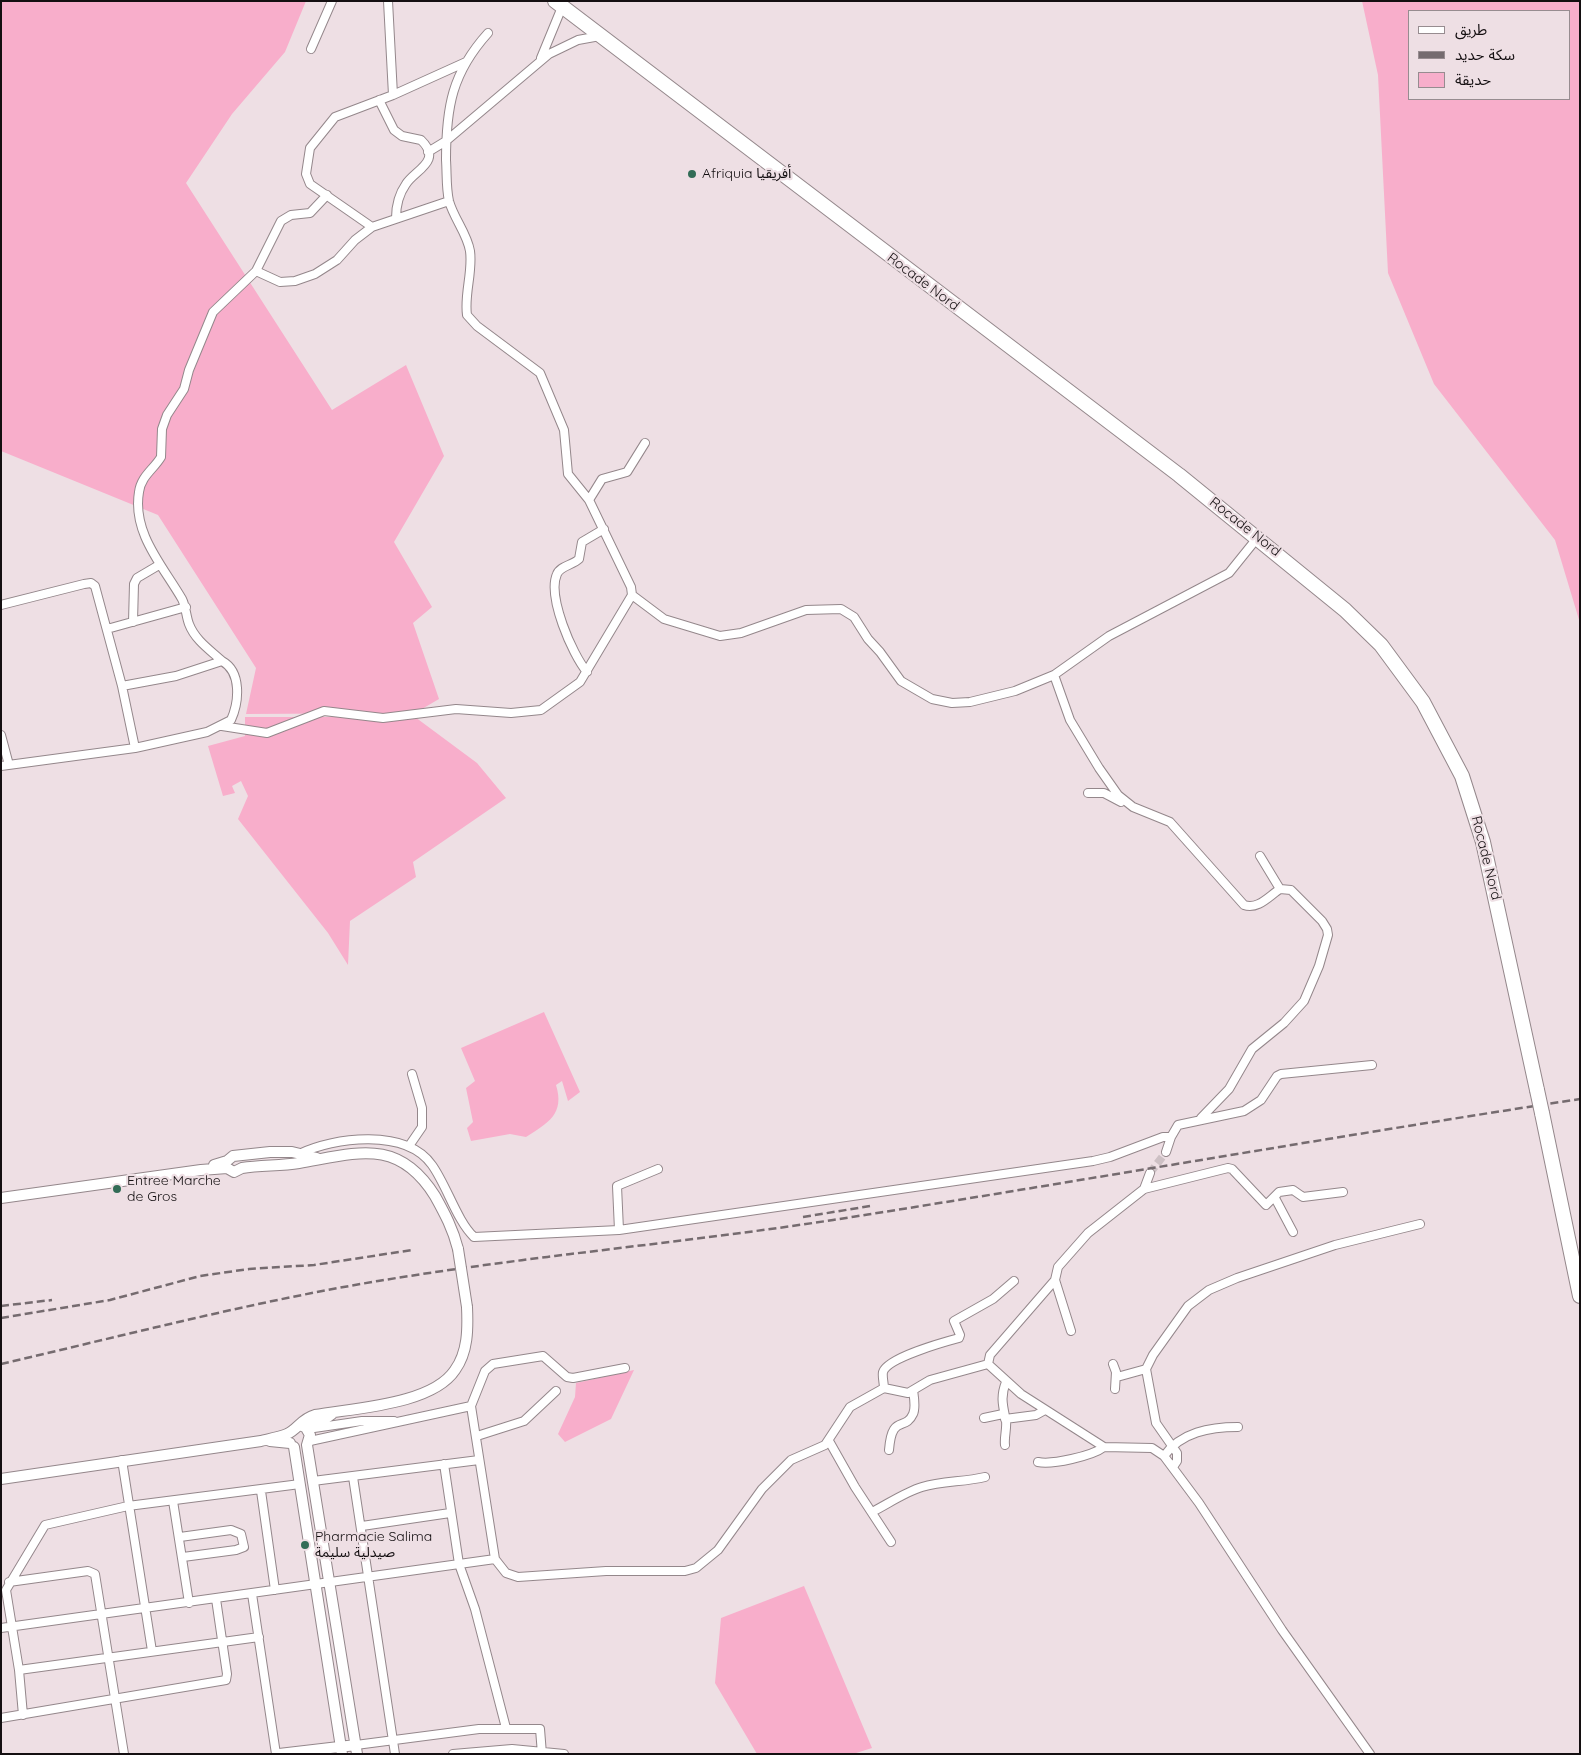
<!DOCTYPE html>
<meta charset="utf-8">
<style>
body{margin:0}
#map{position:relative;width:1581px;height:1755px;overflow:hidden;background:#eedfe4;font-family:Quicksand,"Noto Sans Arabic",sans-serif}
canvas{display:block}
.frame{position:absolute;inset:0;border:2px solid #140f11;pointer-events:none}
.legend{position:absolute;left:1408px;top:10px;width:162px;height:90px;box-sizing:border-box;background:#eedfe4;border:1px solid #978c90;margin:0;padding:6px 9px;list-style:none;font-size:15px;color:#140f11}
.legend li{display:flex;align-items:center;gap:10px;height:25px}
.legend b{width:25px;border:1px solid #978c90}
</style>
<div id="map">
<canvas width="1581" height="1755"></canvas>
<div class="frame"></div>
<ul class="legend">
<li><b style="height:6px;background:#fff"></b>طريق</li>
<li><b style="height:6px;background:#756b6f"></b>سكة حديد</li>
<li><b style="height:14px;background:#f8aecb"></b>حديقة</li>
</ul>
</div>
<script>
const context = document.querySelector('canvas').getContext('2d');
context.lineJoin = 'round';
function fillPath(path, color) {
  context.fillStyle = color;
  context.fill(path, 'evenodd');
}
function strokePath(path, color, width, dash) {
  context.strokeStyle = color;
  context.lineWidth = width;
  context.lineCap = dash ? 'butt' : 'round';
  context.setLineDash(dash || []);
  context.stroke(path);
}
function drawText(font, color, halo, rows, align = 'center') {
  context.font = font + ' Quicksand,"Noto Sans Arabic",sans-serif';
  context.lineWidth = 4.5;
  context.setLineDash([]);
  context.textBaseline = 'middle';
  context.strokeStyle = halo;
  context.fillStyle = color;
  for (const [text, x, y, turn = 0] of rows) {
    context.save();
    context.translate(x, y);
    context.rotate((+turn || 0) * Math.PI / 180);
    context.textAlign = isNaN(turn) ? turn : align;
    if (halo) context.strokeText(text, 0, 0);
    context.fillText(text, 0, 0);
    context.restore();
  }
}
const green = new Path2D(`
 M1 1H306L285 52 232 114 186 183 332 410 406 365 444 456 394 542 432 607 413 623 439 699 415 713 246 714 256 668 158 515 1 451Z
 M1362 1H1580V623L1555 540 1434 384 1388 273 1378 75ZM1570 11V99H1410V11Z
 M245 717H415L477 763 506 798 413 862 416 877 350 921 348 965 328 933 238 819 248 796 241 781 232 786 235 793 223 796 208 746 245 736Z
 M544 1012 580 1092 568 1101 562 1081 556 1085C565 1114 548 1123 526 1137L510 1134 471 1141 467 1128 473 1122 466 1088 475 1081 461 1048Z
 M634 1370 611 1419 565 1442 558 1434 575 1397 576 1383Z
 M804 1586 872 1748 853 1754H757L715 1683 721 1618Z`);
const streetTunnel = new Path2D(`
 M1150 1173 1166 1152`);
const street = new Path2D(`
 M388 1 393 95
 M311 49 332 1
 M541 58 562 7
 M379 100 394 130 402 136 421 140C443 161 415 170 406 184 399 194 396 206 396 218
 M428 152 446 141 549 54 578 40 600 36
 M372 227 310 184 306 174 310 148 335 117 393 95 466 62
 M256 271 280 282 295 281 315 274 337 260 355 240 372 227 449 201
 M589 500 602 479 627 472 645 443
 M632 595 664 619 720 636 741 633 806 610 841 609 854 617 868 639 880 652 901 681 932 699 952 703 970 702 1015 691 1054 675 1109 636 1229 573 1258 537
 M1 605 84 584 91 583 95 586 122 686 135 748
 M133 622 134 584 137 578 159 565
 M107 629 186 607
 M222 661C210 650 195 640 189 624 186 616 186 607 182 599 163 566 132 533 139 492 141 476 154 469 161 457L162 429 167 415 184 389 189 370 213 312 256 271 281 221 291 215 310 213 327 195
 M587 672C572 654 547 596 557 574 560 566 573 565 579 559L582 542 604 529
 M1054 675 1070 720 1099 768 1118 795 1133 807 1170 822 1244 905C1258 910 1269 896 1280 889L1291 890 1322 921 1327 929 1328 935 1319 966 1304 1001 1284 1023 1252 1049 1229 1089 1201 1118
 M222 726 267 733 324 711 383 718 456 709 511 713 541 710 580 682 632 595 631 587 589 500 568 474 564 430 540 373 477 326 467 315C464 294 473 272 470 251 467 233 454 219 449 201 446 188 447 174 446 160 446 107 452 73 488 33
 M1 735 9 765
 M1 766 135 748 207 732 231 720C239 702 242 672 222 661L176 676 122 686
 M1088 793H1104L1121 802
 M1260 856 1280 889
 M409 1146 422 1127V1108L412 1074
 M1166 1152 1171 1137
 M299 1154C334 1137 406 1128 432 1165 447 1186 457 1221 474 1237L619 1230 1093 1161 1110 1157 1163 1137H1171L1178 1125 1244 1111 1261 1100 1277 1076 1281 1074 1372 1065
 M1144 1189 1150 1173
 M1275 1198 1293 1232
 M619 1230 617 1186 658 1169
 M1055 1280 1071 1331
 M988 1364 990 1355 1055 1280 1058 1267 1088 1233 1144 1189 1228 1168 1232 1169 1266 1205 1279 1192 1293 1190 1303 1197 1343 1192
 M1113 1364 1116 1372 1115 1389
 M625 1368 573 1378 567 1377 543 1356 493 1364 485 1371 471 1406 495 1559 506 1573 518 1577 606 1571H685L696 1568 718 1550 762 1489 791 1460 825 1445 850 1407 884 1388C884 1383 882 1377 883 1372 887 1358 944 1342 959 1338L960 1335 954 1321 993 1299 1014 1281
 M1117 1377 1146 1369
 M884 1388 908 1393 930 1380 988 1364 1021 1394 1104 1447 1152 1448 1164 1456 1199 1503 1282 1630 1370 1754
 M984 1418 1003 1414
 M1005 1419 1036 1415 1045 1410
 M314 1428 362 1421H394
 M477 1436 524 1421 556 1391
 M310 1441 471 1406
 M829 1441 855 1487 891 1542
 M1005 1445C1004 1437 1007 1429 1006 1421 1003 1406 1000 1397 1006 1382
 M889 1450C892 1413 905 1432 913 1414 916 1408 914 1397 913 1390
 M1164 1456C1181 1432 1210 1427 1238 1427
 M122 1460 152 1651
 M1038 1462C1052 1465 1092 1456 1104 1447
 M444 1464 459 1564 475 1609 506 1728
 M1173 1467 1177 1461V1453L1156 1423 1146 1369 1153 1355 1188 1306 1209 1290 1237 1278 1335 1245 1420 1224
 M353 1477 395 1754
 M313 1481 479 1460
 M261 1491 275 1590
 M173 1501 189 1603
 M872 1512C888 1504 905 1492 922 1487 942 1481 964 1482 985 1477
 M362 1526 450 1513
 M180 1537 231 1530 241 1534 244 1547 236 1550 183 1557
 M9 1582 88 1571 95 1574 124 1754
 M252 1594 276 1754
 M1 1628 495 1559
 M19 1670 259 1637
 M23 1715 19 1670 6 1590 45 1525 128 1506 300 1484
 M1 1718 226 1680 227 1674 216 1599
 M356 1745 479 1729H540L542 1754
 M453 1754 512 1749 564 1754`);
const secondary = new Path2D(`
 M214 1165 227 1161 233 1156 270 1152H292L317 1158
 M1 1198 201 1170 227 1168 234 1172 242 1168C261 1165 280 1166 299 1163 357 1153 398 1137 435 1196 445 1214 453 1229 458 1249
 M302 1426C312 1430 324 1420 332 1414
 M306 1428 310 1435 307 1445 357 1754
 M270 1441 290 1443
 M294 1447 342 1754
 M1 1479 261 1441C269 1439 279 1437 287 1434 298 1429 301 1419 315 1415 353 1408 432 1405 455 1370 468 1352 468 1329 467 1307
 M279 1754 356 1745`);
const highway = new Path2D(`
 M555 1 1179 475 1345 610 1381 645 1423 702 1462 776 1483 842 1537 1090
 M1542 1113 1580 1296`);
const rail = new Path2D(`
 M803 1217 870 1206
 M1 1306 52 1300
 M1 1318 110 1300 200 1276 249 1269 314 1265 412 1250
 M1 1364C126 1335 252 1302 378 1281 529 1256 682 1243 833 1220 1082 1181 1330 1137 1580 1099`);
const secondaryBridge = new Path2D(`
 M458 1249 467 1307`);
const highwayBridge = new Path2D(`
 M1537 1090 1542 1113`);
const markers = [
 [692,174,5,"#326c56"],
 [117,1189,5,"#326c56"],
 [305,1545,5,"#326c56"]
];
const poiNames = [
 ["Afriquia أفريقيا",702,174],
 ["Entree Marche",127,1181],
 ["de Gros",127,1197],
 ["Pharmacie Salima",315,1537],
 ["صيدلية سليمة",315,1553]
];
const streetNames = [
 ["Rocade Nord",923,282,37],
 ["Rocade Nord",1245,527,38],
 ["Rocade Nord",1486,858,76]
];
fillPath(green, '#f8aecb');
strokePath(streetTunnel, '#cdc0c4', 8, [8, 4]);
strokePath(street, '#94878b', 10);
strokePath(secondary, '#94878b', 12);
strokePath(highway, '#94878b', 16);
strokePath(street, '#fff', 8);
strokePath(secondary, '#fff', 10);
strokePath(highway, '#fff', 14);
strokePath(rail, '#756b6f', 2.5, [8, 4]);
strokePath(secondaryBridge, '#94878b', 12, []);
strokePath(highwayBridge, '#94878b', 16, []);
strokePath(secondaryBridge, '#fff', 10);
strokePath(highwayBridge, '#fff', 14);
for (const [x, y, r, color] of markers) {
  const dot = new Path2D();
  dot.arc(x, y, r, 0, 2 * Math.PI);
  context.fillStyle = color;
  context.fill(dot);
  strokePath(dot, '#eedfe4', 2);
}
drawText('14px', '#140f11', '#eedfe4', poiNames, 'left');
drawText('14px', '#140f11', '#eedfe4', streetNames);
</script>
